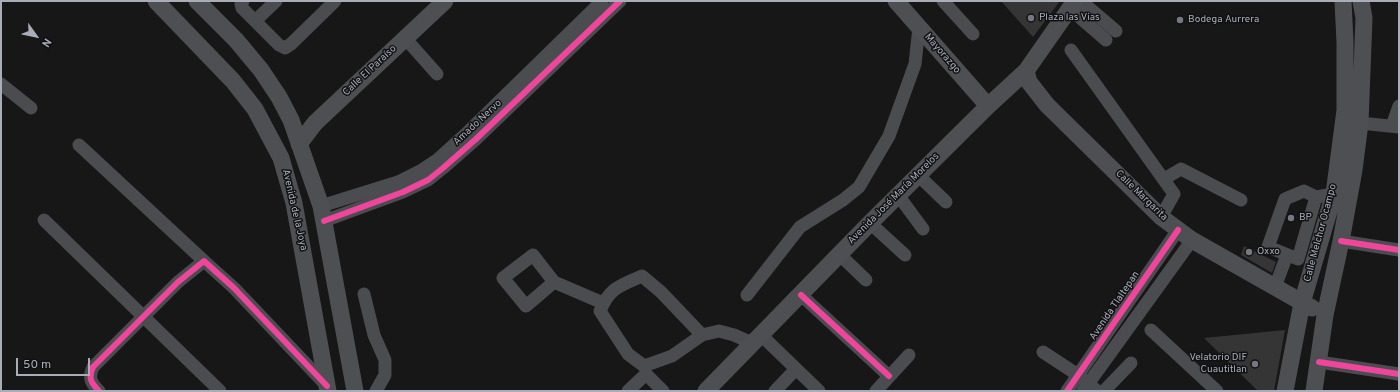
<!DOCTYPE html>
<meta charset="utf-8">
<style>
body{margin:0}
#map{position:relative;width:1400px;height:392px;overflow:hidden;background:#171717;font-family:Overpass,sans-serif}
canvas{display:block}
.frame{position:absolute;inset:0;border:2px solid #a8adb8;pointer-events:none}
.north{position:absolute;left:16px;top:16px;width:40px;height:40px;-webkit-text-stroke:3px #111113;paint-order:stroke;rotate:123deg;font-size:11px;font-weight:700;line-height:16px;text-align:center;color:#a8adb8}
.north::after{content:'';display:block;margin:auto;width:14px;height:18px;background:#a8adb8;clip-path:polygon(50% 0,100% 100%,50% 72%,0 100%)}
.scale{position:absolute;left:16px;top:358px;width:74px;height:18px;box-sizing:border-box;border:2px solid #a8adb8;border-top:0;padding-left:5px;font-size:12px;line-height:14px;white-space:nowrap;color:#a8adb8;-webkit-text-stroke:3px #111113;paint-order:stroke}
</style>
<div id="map">
<canvas width="1400" height="392"></canvas>
<div class="frame"></div>
<div class="north">N</div>
<div class="scale">50 m</div>
</div>
<script>
const context = document.querySelector('canvas').getContext('2d');
context.lineJoin = 'round';
function fillPath(path, color) {
  context.fillStyle = color;
  context.fill(path, 'evenodd');
}
function strokePath(path, color, width, dash) {
  context.strokeStyle = color;
  context.lineWidth = width;
  context.lineCap = dash ? 'butt' : 'round';
  context.setLineDash(dash || []);
  context.stroke(path);
}
function drawText(font, color, halo, rows, align = 'center') {
  context.font = font + ' Overpass,sans-serif';
  context.lineWidth = 3;
  context.setLineDash([]);
  context.textBaseline = 'middle';
  context.strokeStyle = halo;
  context.fillStyle = color;
  for (const [text, x, y, turn = 0] of rows) {
    context.save();
    context.translate(x, y);
    context.rotate((+turn || 0) * Math.PI / 180);
    context.textAlign = isNaN(turn) ? turn : align;
    if (halo) context.strokeText(text, 0, 0);
    context.fillText(text, 0, 0);
    context.restore();
  }
}
const building = new Path2D(`
 M1001 1H1060L1033 37Z
 M1244 246 1276 262 1272 273 1241 255Z
 M1285 330 1274 391H1258L1204 338Z`);
const minor = new Path2D(`
 M243 1 241 4 242 8 279 45 285 48 291 44 335 1
 M943 1 973 34
 M1081 1 1116 31
 M1069 8 1106 40
 M255 21 276 1
 M405 38 437 74
 M1071 50 1174 194 1161 217
 M1 84 31 108
 M1360 123 1399 127
 M1392 126 1399 106
 M79 145 204 261
 M918 175 946 202
 M1164 179 1181 169 1241 200
 M898 195 923 229
 M1316 197 1304 191 1285 199 1268 247 1298 259 1316 197 1334 194
 M321 206 398 182 422 170 437 160 469 131 602 1
 M44 220 220 391
 M324 221 403 192 428 180 443 168 476 139 620 1
 M870 223 905 255
 M1341 241 1399 250
 M839 254 866 280
 M554 282 533 255 503 278 526 306 554 282 603 303
 M1275 287 1287 255
 M364 294 374 335 385 360V375L376 391
 M747 295 800 227 843 200 859 187 889 136 915 64 919 27
 M801 295 889 376
 M1151 330 1217 391
 M702 335 661 292 642 276C621 285 609 288 600 311L628 354 644 366 672 356 702 335 719 331 734 335 752 343
 M761 335 819 391
 M1043 352 1078 375 1097 391
 M1319 362 1399 374
 M99 391C91 383 88 378 93 367L178 282 204 261 234 288 327 386
 M628 391 646 374 663 391
 M775 391 796 369
 M876 391 909 355
 M1067 391 1178 230
 M1083 391 1192 240
 M1104 391 1131 363`);
const major = new Path2D(`
 M156 1 233 81 255 109 281 158 294 203 328 391
 M197 1 236 40 261 70 279 97 291 120 321 206 355 391
 M896 1 988 106
 M1026 71 1029 82 1047 105 1161 217 1192 240 1312 308
 M299 144 315 123 445 1
 M706 391 870 223 988 106 1026 71 1075 1
 M1285 391 1302 303 1334 194 1345 110V42L1343 1
 M1314 391 1325 315 1341 241 1354 170 1360 123 1364 18 1361 1`);
const cycleway = new Path2D(`
 M324 221 403 192 428 180 443 168 476 139 620 1
 M1341 241 1399 250
 M801 295 889 376
 M1319 362 1399 374
 M99 391C91 383 88 378 93 367L178 282 204 261 234 288 327 386
 M1067 391 1178 230`);
const markers = [
 [1031,18,4,"#757880"],
 [1180,20,4,"#757880"],
 [1291,218,4,"#757880"],
 [1249,252,4,"#757880"],
 [1255,364,4,"#757880"]
];
const poiNames = [
 ["Plaza las Vias",1039,18],
 ["Bodega Aurrera",1188,20],
 ["BP",1299,218],
 ["Oxxo",1257,252],
 ["Velatorio DIF",1247,358,"right"],
 ["Cuautitlan",1247,370,"right"]
];
const streetNames = [
 ["Mayorazgo",942,54,49],
 ["Calle El Paraíso",370,71,-43],
 ["Amado Nervo",478,123,-43],
 ["Calle Margarita",1141,196,44],
 ["Avenida José María Morelos",894,199,-45],
 ["Avenida de la Joya",294,210,77],
 ["Calle Melchor Ocampo",1321,233,-75],
 ["Avenida Tlaltepan",1115,306,-56]
];
fillPath(building, '#353536');
strokePath(minor, '#4b4c50', 13);
strokePath(major, '#4d4f52', 17);
strokePath(cycleway, '#ed469a', 6);
for (const [x, y, r, color] of markers) {
  const dot = new Path2D();
  dot.arc(x, y, r, 0, 2 * Math.PI);
  context.fillStyle = color;
  context.fill(dot);
  strokePath(dot, '#111113', 1.5);
}
drawText('10px', '#a8adb8', '#111113', poiNames, 'left');
drawText('10px', '#a8adb8', '#111113', streetNames);
</script>
